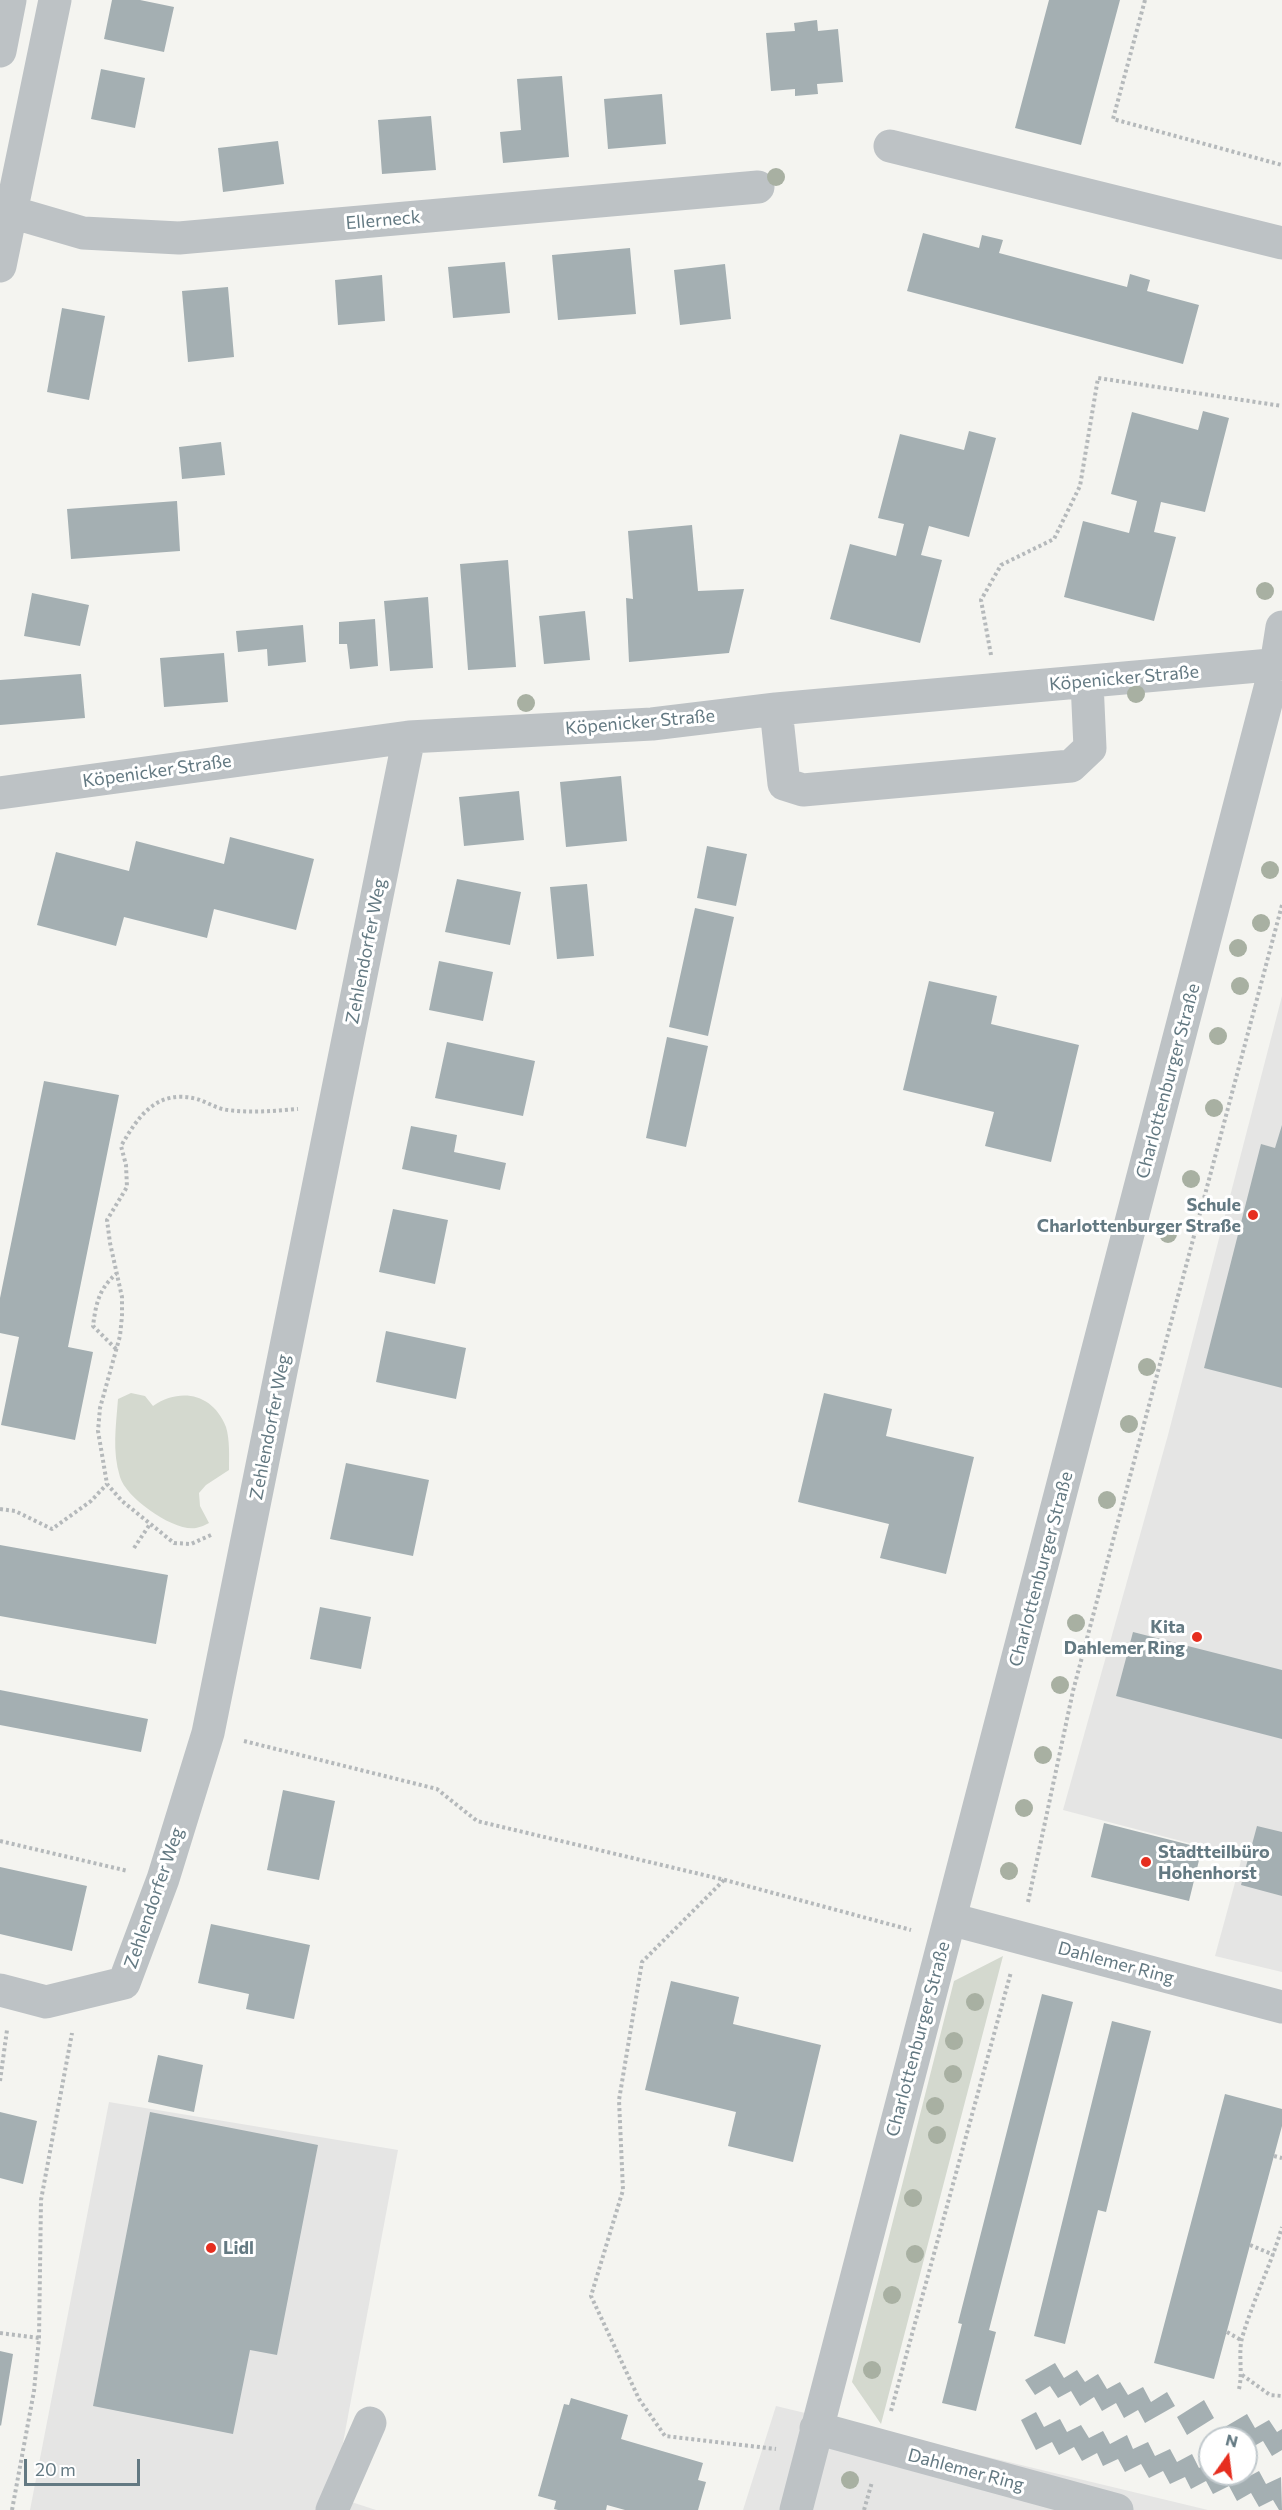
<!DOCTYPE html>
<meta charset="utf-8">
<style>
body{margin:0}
#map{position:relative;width:1282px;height:2510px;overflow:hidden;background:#f4f4f0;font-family:Commissioner,sans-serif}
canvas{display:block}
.north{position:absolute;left:1198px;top:2426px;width:60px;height:60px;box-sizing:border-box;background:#fff;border:2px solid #c1c9cd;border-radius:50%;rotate:14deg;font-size:16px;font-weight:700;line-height:24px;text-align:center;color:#637982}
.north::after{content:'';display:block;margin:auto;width:21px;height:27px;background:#e62e1f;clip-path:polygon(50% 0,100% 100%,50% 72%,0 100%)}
.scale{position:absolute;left:24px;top:2459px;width:116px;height:27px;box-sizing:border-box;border:3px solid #637982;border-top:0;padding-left:8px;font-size:18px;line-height:21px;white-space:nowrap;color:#637982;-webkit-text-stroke:4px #fff;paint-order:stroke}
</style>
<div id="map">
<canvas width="1282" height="2510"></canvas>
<div class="north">N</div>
<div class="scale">20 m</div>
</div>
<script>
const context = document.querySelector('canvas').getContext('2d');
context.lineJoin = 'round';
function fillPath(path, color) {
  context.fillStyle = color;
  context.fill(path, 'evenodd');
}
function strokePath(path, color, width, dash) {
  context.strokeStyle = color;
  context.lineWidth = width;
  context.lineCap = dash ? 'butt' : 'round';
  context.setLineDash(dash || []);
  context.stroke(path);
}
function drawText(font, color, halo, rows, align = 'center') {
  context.font = font + ' Commissioner,sans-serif';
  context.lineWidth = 6;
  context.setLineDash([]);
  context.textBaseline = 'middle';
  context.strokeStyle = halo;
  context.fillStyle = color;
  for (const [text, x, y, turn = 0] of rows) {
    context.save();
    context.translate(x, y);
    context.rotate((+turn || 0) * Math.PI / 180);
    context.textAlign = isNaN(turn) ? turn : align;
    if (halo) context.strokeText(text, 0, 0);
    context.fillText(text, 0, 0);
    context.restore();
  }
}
const built = new Path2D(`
 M1282 996V1972L1215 1956 1242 1857 1063 1810 1168 1435Z
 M109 2102 398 2150 333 2496 376 2510H30Z
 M776 2406 1208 2510H743Z`);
const green = new Path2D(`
 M131 1393 145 1396 153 1406C181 1387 213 1394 226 1427 230 1440 229 1457 229 1470L206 1485 199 1493 200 1506 209 1523C205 1525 201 1527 196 1528 174 1532 126 1498 120 1477 112 1451 116 1426 118 1399Z
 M1003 1956 881 2424 852 2382 954 1981Z`);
const building = new Path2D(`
 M112 0H140L174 7 164 52 104 39Z
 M1049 0H1120L1081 145 1015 128Z
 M817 20 818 31 838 29 843 82 817 84 818 94 795 96V89L771 91 766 33 795 31 794 23Z
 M101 69 145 78 135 128 91 119Z
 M562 76 569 157 503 163 500 132 521 130 517 79Z
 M662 94 666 144 608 149 604 99Z
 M431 116 436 170 382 174 378 120Z
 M278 141 284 184 223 192 218 148Z
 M923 233 979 248 982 235 1003 240 999 253 1127 287 1130 274 1150 280 1147 291 1199 305 1183 364 907 291Z
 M630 248 636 314 558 320 552 255Z
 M505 262 510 313 453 318 448 267Z
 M725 264 731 319 680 325 674 270Z
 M382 275 385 321 338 325 335 280Z
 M228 287 234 357 188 362 182 291Z
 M62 308 105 316 89 400 47 392Z
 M1203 411 1229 418 1205 512 1161 502 1154 532 1176 537 1154 621 1064 597 1083 521 1129 533 1137 501 1111 494 1132 412 1198 430Z
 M969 431 996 438 969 537 929 526 921 555 942 560 920 643 830 619 850 544 896 556 904 524 878 518 900 434 964 450Z
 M221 442 225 475 182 479 179 447Z
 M177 501 180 551 71 559 67 509Z
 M692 525 698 591 744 589 729 653 629 662 626 598 633 599 628 531Z
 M508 560 516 667 468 670 460 564Z
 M32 593 89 605 80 646 24 636Z
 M428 597 433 668 390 671 384 601Z
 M585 611 590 660 544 664 539 616Z
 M375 619 378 666 350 669 347 644H339V622Z
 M303 625 306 662 268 666 267 649 238 652 236 631Z
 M224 653 228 702 164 707 160 658Z
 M81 674 85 718 0 725V680Z
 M621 776 627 841 566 847 560 782Z
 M519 791 524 840 464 846 459 797Z
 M230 837 314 859 296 930 214 909 207 938 124 917 116 946 37 925 56 852 129 871 136 841 224 864Z
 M707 846 747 854 736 906 697 898Z
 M457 879 521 892 510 945 445 932Z
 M587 884 594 956 557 959 550 887Z
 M695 908 734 917 708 1036 669 1027Z
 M439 961 493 972 483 1021 429 1010Z
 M929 981 997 996 991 1024 1079 1045 1051 1162 985 1146 994 1112 903 1090Z
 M667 1037 708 1046 686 1147 646 1138Z
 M447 1042 535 1061 523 1116 435 1098Z
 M44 1081 119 1095 68 1347 93 1352 75 1440 1 1425 19 1337 0 1333V1298Z
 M1282 1125V1388L1204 1368 1261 1144 1275 1148Z
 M411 1126 457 1135 454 1152 506 1163 500 1190 402 1169Z
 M393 1209 448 1220 435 1284 379 1272Z
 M386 1331 466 1348 456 1399 376 1382Z
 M824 1393 892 1409 886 1436 974 1457 946 1574 880 1558 889 1524 798 1502Z
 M346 1463 429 1480 413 1556 330 1539Z
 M0 1545 168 1575 156 1644 0 1616Z
 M320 1607 371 1617 361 1669 310 1659Z
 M1133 1632 1282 1670V1739L1116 1696Z
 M0 1690 148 1719 141 1752 0 1725Z
 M283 1790 335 1801 319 1880 267 1870Z
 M1104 1823 1202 1848 1189 1901 1091 1877Z
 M1257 1826 1282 1832V1896L1241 1885Z
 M0 1867 87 1886 72 1951 0 1934Z
 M211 1924 310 1945 294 2019 246 2009 249 1994 198 1983Z
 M671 1981 739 1997 733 2024 821 2045 793 2162 728 2146 736 2112 645 2090Z
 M1042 1994 1073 2002 989 2330 996 2332 976 2411 942 2403 962 2324 958 2323Z
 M1112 2021 1151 2031 1106 2212 1098 2210 1065 2344 1034 2336Z
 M158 2055 203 2065 194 2112 148 2102Z
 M1225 2094 1282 2109V2126L1214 2379 1154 2363Z
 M0 2112 37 2121 23 2184 0 2178Z
 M150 2112 318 2145 277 2355 250 2350 233 2434 93 2406Z
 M0 2351 13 2354 1 2426 0 2425Z
 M1055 2363 1064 2378 1077 2370 1085 2382 1098 2374 1107 2389 1120 2382 1128 2395 1143 2387 1151 2402 1167 2392 1175 2406 1145 2423 1138 2410 1124 2418 1116 2403 1102 2411 1094 2397 1080 2406 1071 2391 1058 2398 1050 2386 1035 2395 1025 2380Z
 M571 2398 628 2415 621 2439 703 2463 698 2480 706 2482 698 2510H625L607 2505 606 2510H558L554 2509 556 2501 538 2496 564 2404 569 2405Z
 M1204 2400 1214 2418 1187 2435 1177 2417Z
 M1036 2412 1044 2427 1060 2419 1067 2432 1081 2425 1089 2438 1103 2431 1110 2444 1127 2435 1133 2449 1148 2442 1155 2456 1170 2449 1177 2462 1192 2454 1199 2468 1210 2462V2474H1242L1244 2479 1259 2471 1266 2484 1281 2477 1282 2510H1279L1273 2500 1259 2507 1251 2493 1237 2501 1229 2486 1213 2494 1206 2481 1191 2489 1185 2477 1170 2484 1163 2471 1149 2478 1141 2464 1125 2472 1118 2459 1103 2466 1097 2453 1082 2461 1074 2447 1059 2455 1052 2442 1036 2450 1021 2420Z
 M1247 2414 1255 2428 1269 2420 1277 2432 1282 2429V2450L1272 2456 1263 2441 1249 2449 1246 2438H1222L1218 2431Z`);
const path = new Path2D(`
 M1145 0 1113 119 1282 165
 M991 655 981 600 1001 565 1054 539 1080 486 1098 378 1282 406
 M116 1349 93 1326C96 1303 99 1289 116 1274
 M0 1509 15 1511 52 1529 91 1501 107 1484
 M211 1535 191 1544 174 1543 122 1501 107 1484 98 1431 100 1408 120 1336 122 1316V1297L110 1243 107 1220 127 1187 126 1165 121 1146C139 1115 157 1089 197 1099 207 1102 217 1109 228 1110 251 1113 274 1111 298 1109
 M134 1548 150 1524
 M244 1741 437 1789 477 1821 725 1880 911 1930
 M0 1841 128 1871
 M724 1880 642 1962 619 2100 623 2190 591 2296 639 2399 665 2436 776 2449
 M1028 1902 1073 1691 1282 905
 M0 2081 7 2030
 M1274 2156 1282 2158
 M1250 2245 1274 2255
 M1227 2332 1241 2340
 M0 2333 39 2338
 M1242 2375 1270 2395 1282 2396
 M1239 2389C1243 2372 1238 2354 1242 2338 1253 2300 1271 2265 1282 2227
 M891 2411 1011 1972
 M12 2510 34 2391 39 2338 41 2200 72 2033
 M864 2510 872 2482`);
const minor = new Path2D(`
 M0 51 10 0
 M890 146 1282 243
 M11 212 83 233 179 238 758 187
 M0 266 55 0
 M776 709 784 784 803 790 1071 766 1090 748 1087 682
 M0 793 409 737 652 724 776 709 1282 664
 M950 1919 1282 2007
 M0 1990 46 2002 124 1983 163 1879 208 1733 409 737
 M816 2428 1117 2510
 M332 2510 370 2423
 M796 2510 1276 665 1282 627`);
const trees = [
 [776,177],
 [1265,591],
 [1136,694],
 [526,703],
 [1270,870],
 [1261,923],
 [1238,948],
 [1240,986],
 [1218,1036],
 [1214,1108],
 [1191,1179],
 [1168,1234],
 [1147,1367],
 [1129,1424],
 [1107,1500],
 [1076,1623],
 [1060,1685],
 [1043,1755],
 [1024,1808],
 [1009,1871],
 [975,2002],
 [954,2041],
 [953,2074],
 [935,2106],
 [937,2135],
 [913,2198],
 [915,2254],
 [892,2295],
 [872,2370],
 [850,2480]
];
const markers = [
 [1253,1215,6,"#e62e1f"],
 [1197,1637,6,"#e62e1f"],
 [1146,1862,6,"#e62e1f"],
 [211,2248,6,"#e62e1f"]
];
const streetNames = [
 ["Ellerneck",383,220,-5],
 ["Köpenicker Straße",1124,678,-5],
 ["Köpenicker Straße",640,722,-5],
 ["Köpenicker Straße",157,771,-8],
 ["Zehlendorfer Weg",366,951,-79],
 ["Charlottenburger Straße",1168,1081,-75],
 ["Zehlendorfer Weg",270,1427,-79],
 ["Charlottenburger Straße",1041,1569,-75],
 ["Zehlendorfer Weg",154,1898,-71],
 ["Dahlemer Ring",1116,1963,15],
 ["Charlottenburger Straße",918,2039,-75],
 ["Dahlemer Ring",966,2470,15]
];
const poiNames = [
 ["Schule",1241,1205],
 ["Charlottenburger Straße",1241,1226],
 ["Kita",1185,1627],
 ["Dahlemer Ring",1185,1648],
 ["Stadtteilbüro",1158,1852,"left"],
 ["Hohenhorst",1158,1873,"left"],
 ["Lidl",223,2248,"left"]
];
fillPath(built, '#e5e5e4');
fillPath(green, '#d4d9cf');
fillPath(building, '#a4afb2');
strokePath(path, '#b5b9bb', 4, [3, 3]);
strokePath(minor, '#bdc2c5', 33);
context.fillStyle = '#a8b0a2';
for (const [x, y] of trees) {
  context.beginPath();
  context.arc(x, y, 9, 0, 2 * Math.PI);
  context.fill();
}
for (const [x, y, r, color] of markers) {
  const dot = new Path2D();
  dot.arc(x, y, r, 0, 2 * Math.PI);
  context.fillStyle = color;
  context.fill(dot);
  strokePath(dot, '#fff', 2);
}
drawText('18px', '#637982', '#fff', streetNames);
drawText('bold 18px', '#637982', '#fff', poiNames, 'right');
</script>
